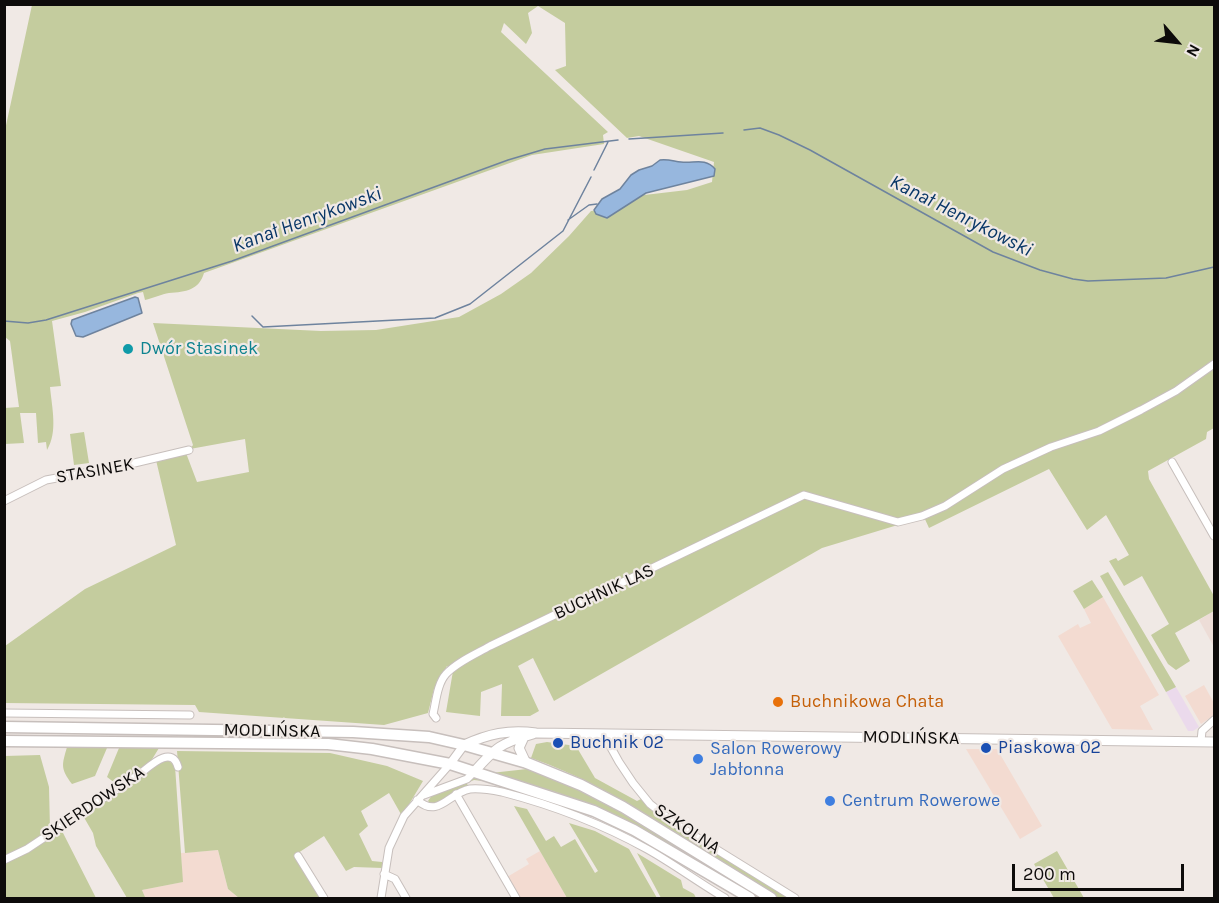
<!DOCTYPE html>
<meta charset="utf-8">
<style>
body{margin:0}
#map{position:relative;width:1219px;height:903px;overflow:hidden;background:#f0e9e5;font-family:Karla,sans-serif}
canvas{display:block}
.frame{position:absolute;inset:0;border:6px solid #0d0b0a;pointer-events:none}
.north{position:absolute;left:1147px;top:12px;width:60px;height:60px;-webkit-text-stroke:4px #f0e9e5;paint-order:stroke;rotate:118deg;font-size:16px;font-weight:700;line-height:24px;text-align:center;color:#0d0b0a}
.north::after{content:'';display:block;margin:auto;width:21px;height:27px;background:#0d0b0a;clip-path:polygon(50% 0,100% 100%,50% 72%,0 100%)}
.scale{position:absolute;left:1012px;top:864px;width:172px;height:27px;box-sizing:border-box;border:3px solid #0d0b0a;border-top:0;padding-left:8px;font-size:18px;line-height:21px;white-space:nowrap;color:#0d0b0a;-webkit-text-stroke:4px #f0e9e5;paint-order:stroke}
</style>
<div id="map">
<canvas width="1219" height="903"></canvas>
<div class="frame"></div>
<div class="north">N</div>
<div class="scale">200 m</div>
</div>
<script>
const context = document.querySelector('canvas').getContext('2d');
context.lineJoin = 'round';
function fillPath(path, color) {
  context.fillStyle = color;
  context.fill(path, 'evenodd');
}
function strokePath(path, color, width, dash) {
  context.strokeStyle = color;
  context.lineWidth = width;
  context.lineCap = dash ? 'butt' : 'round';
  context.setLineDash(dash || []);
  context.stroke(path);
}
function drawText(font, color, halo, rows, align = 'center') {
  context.font = font + ' Karla,sans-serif';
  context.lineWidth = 4.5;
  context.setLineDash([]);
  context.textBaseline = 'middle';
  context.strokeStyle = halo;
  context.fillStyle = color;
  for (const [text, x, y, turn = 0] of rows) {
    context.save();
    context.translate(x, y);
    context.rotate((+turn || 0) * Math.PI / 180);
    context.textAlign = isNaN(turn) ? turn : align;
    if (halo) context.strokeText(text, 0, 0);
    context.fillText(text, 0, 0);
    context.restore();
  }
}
const commercial = new Path2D(`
 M1176 687 1199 727 1193 731H1188L1166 692Z`);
const industrial = new Path2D(`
 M1103 597 1159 695 1140 706 1153 730 1112 729 1058 636 1078 624 1080 628 1091 623 1084 609Z
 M1204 685 1214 703V715L1201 724 1185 696Z
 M966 749H997L1042 826 1020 839Z
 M218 850 228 889 239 898H140L145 897 142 890 182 882 181 853Z
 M540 851 567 898H520L507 877 529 864 526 859Z`);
const built = new Path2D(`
 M1214 611V647L1199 620Z`);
const green = new Path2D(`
 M32 5H1214V428L1207 432 1206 439 1148 471 1149 479 1214 596V611L1175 633 1190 661 1176 670 1168 664 1151 635 1169 624 1142 576 1124 586 1109 561 1116 558 1118 561 1129 555 1106 515 1087 530 1049 469 929 528 924 517 822 548 554 701 533 658 518 666 539 711 530 716H501L502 684 481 692 480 716 446 712 453 671 447 666 434 689 428 713 384 725 199 712 195 705 5 703V646L85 589 176 545 156 460 186 453 197 482 249 472 245 439 190 449 193 445 153 323 321 331 376 330 459 317 501 294 531 273 569 236 591 211 600 210 636 196 687 190 712 182 714 162 639 136 627 138 555 70 566 66 565 23 538 6 528 13 532 33 526 44 504 23 501 32 608 132 603 135 604 144 532 155 204 273C199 290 186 292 169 293 162 294 153 298 145 300L143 292 138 293 85 312 52 321 61 386 50 387C52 408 58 432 47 450L46 442 38 443 36 413H20L24 443 5 444V408L19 407 10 341 5 337V130Z
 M84 432 89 463 74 465 70 434Z
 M1108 572 1176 687 1166 692 1100 576Z
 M1092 580 1103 597 1084 609 1073 591Z
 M547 742 576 746 595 778 637 801 641 799 663 818 791 898H777C694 849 623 790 531 758L536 744Z
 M67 747 107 748 95 776 72 784C60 768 62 765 67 747Z
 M119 748H159L151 761 119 786 107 777Z
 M177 751 330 753 387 766 423 781 402 816 389 793 361 811 368 826 359 834 372 861 382 862 383 868 354 867 346 871 324 836 295 855 320 898H239L228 889 218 850 185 853Z
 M40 755 49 787 50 829 26 847 5 858V756Z
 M167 759 175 766 183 882 142 890 145 897 127 898 96 846 93 833 82 814Z
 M528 767 596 796 762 898H755C702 865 648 832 591 806 559 791 524 783 491 773L527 769Z
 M476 777 484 779 483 781 474 780 467 783 468 787 437 804H431L428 801 432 795Z
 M514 806 527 809 546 841 554 836 561 847 575 839 595 873 598 871 569 823 595 831 629 849 657 898H567Z
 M61 829 96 898H5L4 861Z
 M1057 851 1084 898H1054L1034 864Z
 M637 853 681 880 683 888 694 894 696 898H661Z`);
const water = new Path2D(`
 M660 160C668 159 673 161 681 162 693 164 705 157 715 169L714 176 646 193 607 218 596 214 594 210 602 199 620 189 631 175 639 170 652 166Z
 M135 297 138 298 142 313 83 337 76 336 71 324 72 320Z`);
const stream = new Path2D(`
 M744 130 760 128 779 135 810 150 993 252 1040 270 1073 279 1088 281 1166 278 1214 267
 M629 139 723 133
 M594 170 608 142
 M568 220 589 205 597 204
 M252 316 263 327 435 318 470 304 563 231 591 177
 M4 321 28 323 46 320 232 261 508 160 545 149 618 140`);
const minor = new Path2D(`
 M1172 462 1214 536
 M4 501 46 480 126 465 189 450
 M4 713 190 715
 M436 718 433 714C436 702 437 684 446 674 457 662 476 654 490 646L804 495 898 522 922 516 945 506 1003 469 1051 447 1099 431 1141 410 1176 391 1214 364
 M608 734 609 744 619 762 633 783 650 804 677 825 795 898
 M1201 741 1202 731 1214 720
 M456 794 516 898
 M424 795 467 779 474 772
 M417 800C439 819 448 793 470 789 481 788 492 790 502 792 552 805 602 824 647 849 674 864 699 883 725 898
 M298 856 324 898
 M4 860 27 849 141 773C151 765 172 745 178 767
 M384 874 395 879 406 898
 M381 898 389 848 404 816 450 764`);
const tertiary = new Path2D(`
 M450 764 464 745`);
const secondary = new Path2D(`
 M524 737 519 748 526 763
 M464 745C488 734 509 729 536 733L1214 742
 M474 772C496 747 501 743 533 734`);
const primary = new Path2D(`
 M4 727 353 732 429 737 464 745 527 763 581 785 623 807 771 898
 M4 741 328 744 372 749 450 764 594 811 634 830 750 898`);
const markers = [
 [128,349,6,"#0f9aa8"],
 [778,702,6,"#e8710a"],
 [558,743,6,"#1a4fb4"],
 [986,748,6,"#1a4fb4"],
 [698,759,6,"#3f7fe0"],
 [830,801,6,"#3f7fe0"]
];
const cultureNames = [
 ["Dwór Stasinek",140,349]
];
const streetNames = [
 ["STASINEK",95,471,-10],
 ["BUCHNIK LAS",604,592,-25],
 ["MODLIŃSKA",272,731,1],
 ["MODLIŃSKA",911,738,1],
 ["SKIERDOWSKA",93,804,-34],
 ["SZKOLNA",687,829,34]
];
const foodNames = [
 ["Buchnikowa Chata",790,702]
];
const transitNames = [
 ["Buchnik 02",570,743],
 ["Piaskowa 02",998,748]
];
const shopNames = [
 ["Salon Rowerowy",710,749],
 ["Jabłonna",710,770],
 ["Centrum Rowerowe",842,801]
];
const waterNames = [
 ["Kanał Henrykowski",961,216,27],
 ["Kanał Henrykowski",307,220,-20]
];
fillPath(commercial, '#ebdaec');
fillPath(industrial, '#f3dbd1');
fillPath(built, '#edddd7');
fillPath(green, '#c4cc9e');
fillPath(water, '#97b7de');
strokePath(water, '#6e839e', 1.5);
strokePath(stream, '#6e839e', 1.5);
strokePath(minor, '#c7bfbc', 9);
strokePath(tertiary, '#c7bfbc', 10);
strokePath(secondary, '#c7bfbc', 11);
strokePath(primary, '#c7bfbc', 13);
strokePath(minor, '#fff', 7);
strokePath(tertiary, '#fff', 8);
strokePath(secondary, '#fff', 9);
strokePath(primary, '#fff', 10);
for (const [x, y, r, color] of markers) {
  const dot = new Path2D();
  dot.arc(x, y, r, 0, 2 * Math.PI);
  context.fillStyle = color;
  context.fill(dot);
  strokePath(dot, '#f0e9e5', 2);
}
drawText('18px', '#0d838f', '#f0e9e5', cultureNames, 'left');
drawText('18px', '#0d0b0a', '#f0e9e5', streetNames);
drawText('18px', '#c56008', '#f0e9e5', foodNames, 'left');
drawText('18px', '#164399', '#f0e9e5', transitNames, 'left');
drawText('18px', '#366cbe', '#f0e9e5', shopNames, 'left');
drawText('italic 20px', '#093767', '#f0e9e5', waterNames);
</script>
